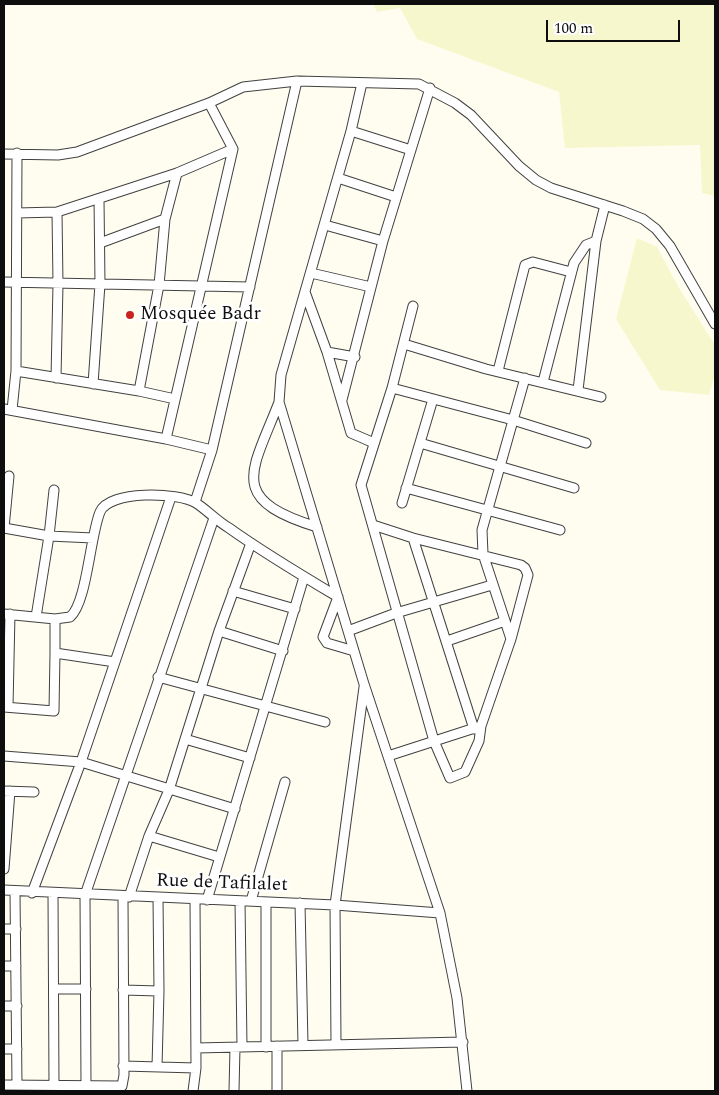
<!DOCTYPE html>
<meta charset="utf-8">
<style>
body{margin:0}
#map{position:relative;width:719px;height:1095px;overflow:hidden;background:#fffdef;font-family:Spectral,serif}
canvas{display:block}
.frame{position:absolute;inset:0;border:5px solid #0e0e0e;pointer-events:none}
.scale{position:absolute;left:546px;top:20px;width:134px;height:22px;box-sizing:border-box;border:2px solid #0e0e0e;border-top:0;padding-left:6px;font-size:15px;line-height:18px;white-space:nowrap;color:#0e0e0e;-webkit-text-stroke:4px #fff;paint-order:stroke}
</style>
<div id="map">
<canvas width="719" height="1095"></canvas>
<div class="frame"></div>
<div class="scale">100 m</div>
</div>
<script>
const context = document.querySelector('canvas').getContext('2d');
context.lineJoin = 'round';
function fillPath(path, color) {
  context.fillStyle = color;
  context.fill(path, 'evenodd');
}
function strokePath(path, color, width, dash) {
  context.strokeStyle = color;
  context.lineWidth = width;
  context.lineCap = dash ? 'butt' : 'round';
  context.setLineDash(dash || []);
  context.stroke(path);
}
function drawText(font, color, halo, rows, align = 'center') {
  context.font = font + ' Spectral,serif';
  context.lineWidth = 5;
  context.setLineDash([]);
  context.textBaseline = 'middle';
  context.strokeStyle = halo;
  context.fillStyle = color;
  for (const [text, x, y, turn = 0] of rows) {
    context.save();
    context.translate(x, y);
    context.rotate((+turn || 0) * Math.PI / 180);
    context.textAlign = isNaN(turn) ? turn : align;
    if (halo) context.strokeText(text, 0, 0);
    context.fillText(text, 0, 0);
    context.restore();
  }
}
const farmland = new Path2D(`
 M373 4H715V196L702 193 700 145 565 148 559 92 417 39 400 8 377 12Z
 M637 238 657 247 679 288 715 345V374L709 395 660 390 616 319Z`);
const minor = new Path2D(`
 M362 83 351 131 281 375 279 402 364 684 440 913 457 998 467 1091
 M351 131 411 150
 M4 154 58 155 77 152 209 103 243 87 297 81 419 84 455 103 471 115 519 166 536 180 551 188 623 211 643 219 656 229 670 246 715 324
 M338 178 396 197
 M17 213 57 212 177 173 233 149
 M325 225 383 241
 M100 243 165 219
 M311 273 371 287
 M4 282 250 287
 M305 292 327 352 351 433 374 443
 M413 306 392 388 361 485 434 741 450 778 465 772 479 741 481 726
 M404 344 486 369 601 397
 M327 352 355 357
 M16 371 139 391 175 399
 M498 371 525 265 533 262 571 272
 M56 378 58 284 57 212
 M543 382 574 263 586 245 596 241
 M93 384 100 284 99 199
 M392 388 513 420 586 443
 M578 390 596 241 605 205
 M139 391 159 285 165 219 177 173
 M342 400 383 241 430 88
 M279 402C252 472 226 499 317 527
 M4 409 166 439 212 450
 M12 410 16 371 17 153
 M166 439 233 149 209 103
 M420 443 574 488
 M406 488 560 530
 M195 502 212 450 297 81
 M402 503 433 399
 M373 525 413 538 521 565 525 568 528 575 511 639 481 726 388 756
 M4 528 49 536 93 538
 M4 528 9 476
 M413 538 474 729
 M233 591 295 609
 M4 614 55 619 70 617C87 603 90 536 100 512 109 490 178 492 196 503 207 510 217 521 229 528 264 553 301 575 338 597L323 637 327 643 354 651
 M36 617 49 536 54 490
 M55 619V653L115 662
 M219 631 283 651
 M348 631 396 613 492 585
 M511 639 483 554 482 530 525 378
 M447 641 505 621
 M158 677 325 722
 M4 707 54 711 55 653
 M8 707 10 614
 M185 739 250 758
 M4 756 81 762 235 809
 M4 791 34 792
 M149 836 219 857
 M4 869 10 791
 M4 890 335 905 440 913
 M15 892 17 1085
 M32 893 81 762 171 497
 M53 894 54 1086
 M129 897 149 836 169 790 219 631 251 543
 M207 900 304 577
 M240 901 242 1047
 M251 901 285 782
 M300 903 303 1045
 M4 929H16
 M4 966H16
 M55 989H86
 M123 990 159 991
 M4 1006H17
 M336 1044 335 905 364 687
 M277 1046V1091
 M266 1047V902
 M196 1048 463 1042
 M4 1049H17
 M123 1066 196 1068
 M157 1067 159 991 158 898
 M4 1085 122 1086 124 1075 123 897
 M86 1086 85 895 214 518
 M193 1091 196 1068 195 899
 M234 1091 235 1047`);
const markers = [
 [130,315,5,"#c8241d"]
];
const poiNames = [
 ["Mosquée Badr",140,315]
];
const streetNames = [
 ["Rue de Tafilalet",222,884,2]
];
fillPath(farmland, '#f7f7cd');
strokePath(minor, '#414141', 11);
strokePath(minor, '#fff', 9);
for (const [x, y, r, color] of markers) {
  const dot = new Path2D();
  dot.arc(x, y, r, 0, 2 * Math.PI);
  context.fillStyle = color;
  context.fill(dot);
  strokePath(dot, '#fff', 2);
}
drawText('19px', '#0e0e0e', '#fff', poiNames, 'left');
drawText('19px', '#0e0e0e', '#fff', streetNames);
</script>
